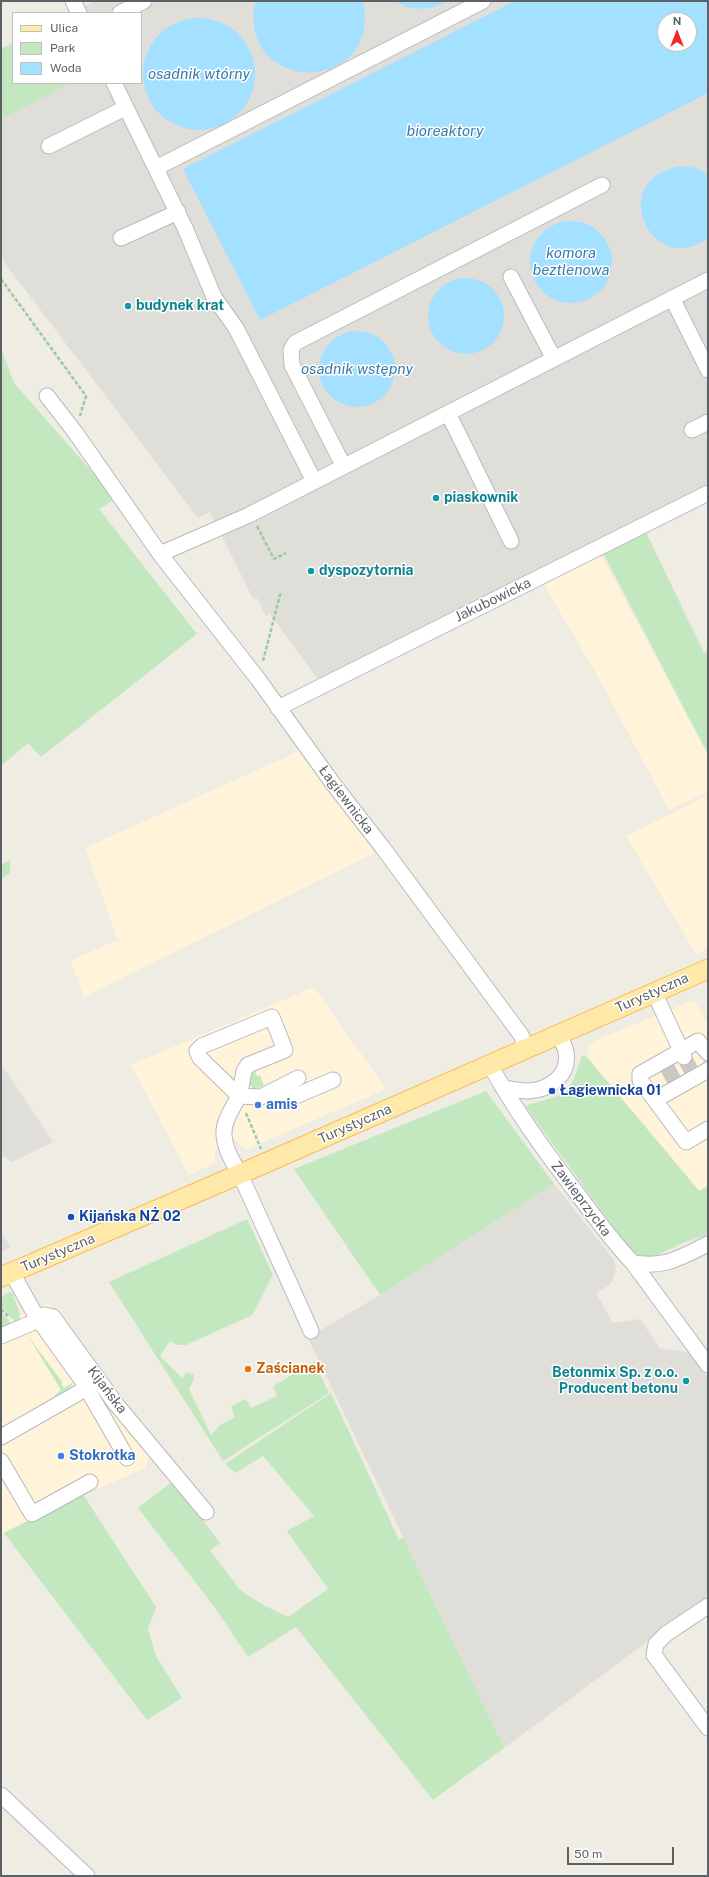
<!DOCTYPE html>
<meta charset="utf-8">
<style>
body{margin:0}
#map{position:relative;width:709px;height:1877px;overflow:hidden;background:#efece4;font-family:"Public Sans",sans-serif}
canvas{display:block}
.frame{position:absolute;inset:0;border:2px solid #5c6165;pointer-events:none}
.legend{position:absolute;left:12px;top:12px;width:130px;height:72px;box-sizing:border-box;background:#fff;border:1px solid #bec0c1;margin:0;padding:5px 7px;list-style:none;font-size:12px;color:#5c6165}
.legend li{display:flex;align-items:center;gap:8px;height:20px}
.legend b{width:20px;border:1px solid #bec0c1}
.north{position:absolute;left:657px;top:12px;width:40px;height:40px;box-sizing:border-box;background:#fff;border:1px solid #bec0c1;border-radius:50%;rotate:0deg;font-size:11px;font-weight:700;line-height:16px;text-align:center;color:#5c6165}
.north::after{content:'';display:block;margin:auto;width:14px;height:18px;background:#f2272a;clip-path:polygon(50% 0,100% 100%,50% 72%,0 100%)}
.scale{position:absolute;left:567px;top:1847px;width:107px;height:18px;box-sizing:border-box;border:2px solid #5c6165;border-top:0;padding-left:5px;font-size:12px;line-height:14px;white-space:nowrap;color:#5c6165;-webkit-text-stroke:3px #fff;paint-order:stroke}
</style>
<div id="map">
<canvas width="709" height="1877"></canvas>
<div class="frame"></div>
<ul class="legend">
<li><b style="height:5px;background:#ffe9a9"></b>Ulica</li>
<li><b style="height:11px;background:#c3e8bf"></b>Park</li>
<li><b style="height:11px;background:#a4e0ff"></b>Woda</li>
</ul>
<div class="north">N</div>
<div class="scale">50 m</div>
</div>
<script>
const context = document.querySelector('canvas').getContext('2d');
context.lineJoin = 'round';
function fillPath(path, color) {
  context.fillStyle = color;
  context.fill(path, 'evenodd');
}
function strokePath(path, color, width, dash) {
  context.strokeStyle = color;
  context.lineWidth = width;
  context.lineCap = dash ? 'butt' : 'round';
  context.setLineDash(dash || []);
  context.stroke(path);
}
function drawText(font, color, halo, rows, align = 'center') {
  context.font = font + ' "Public Sans",sans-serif';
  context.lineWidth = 3;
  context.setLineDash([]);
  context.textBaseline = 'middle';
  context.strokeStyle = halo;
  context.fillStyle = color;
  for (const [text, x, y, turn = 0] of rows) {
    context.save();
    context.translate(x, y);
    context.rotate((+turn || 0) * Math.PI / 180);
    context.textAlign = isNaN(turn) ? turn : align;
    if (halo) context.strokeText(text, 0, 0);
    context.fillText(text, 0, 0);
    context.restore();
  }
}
const commercial = new Path2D(`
 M600 553 708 756V792L669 810 601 682 543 583Z
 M299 751 375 853 84 997 71 960 118 940 85 848Z
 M708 795V948L696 954 626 836Z
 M314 987 386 1089 245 1150 236 1140 215 1150V1163L189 1175 131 1065Z
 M694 1000 708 1023V1186L700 1191 587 1057 589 1047 594 1041Z
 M49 1303 97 1381 149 1454 145 1468 100 1488 82 1493 1 1534V1324Z`);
const industrial = new Path2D(`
 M95 1H708V487L319 681 270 614 266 616 257 598 253 599 210 512 198 518 1 258V49L13 43V83H141V13H70ZM665 20H689V44H665Z
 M1 1064 53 1142 12 1162 4 1156 1 1158Z
 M554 1184 614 1260 616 1268 613 1280 609 1285 596 1293 613 1323 640 1319 660 1348 692 1353 708 1377V1596L504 1748 308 1338 380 1295Z
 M1 1233 11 1247 1 1252Z`);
const green = new Path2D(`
 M13 43V83H71L1 119V49Z
 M1 348 14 383 116 499 99 509 197 634 41 757 28 743 1 766Z
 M645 530 704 653 708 651V754L603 553Z
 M10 860V873L1 879V865Z
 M582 1056 587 1057 699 1191 708 1186V1235L685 1242 653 1257 641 1256 631 1251 525 1106 564 1094 574 1079Z
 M254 1068 257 1076 260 1075 264 1086 254 1089 247 1082V1076Z
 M486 1091 554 1184 380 1295 294 1169Z
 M247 1219 273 1275 252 1315 186 1345H177L170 1341 160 1356 182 1378 187 1372 193 1374 194 1379 189 1389 211 1435 220 1425 235 1417 231 1406 246 1399 251 1408 277 1396 273 1386C287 1379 299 1369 314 1362L329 1393 223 1461 109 1282Z
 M8 1292 13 1294 20 1315 19 1319 15 1322 1 1306V1298Z
 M1 1312 11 1323 1 1328Z
 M28 1336 63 1383 61 1384 64 1388 74 1382 68 1390 53 1397 61 1390Z
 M331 1393 399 1540 403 1537 504 1748 433 1800 296 1627 248 1657 216 1609 138 1508 173 1481 220 1543 210 1550 240 1590 263 1605 288 1617 328 1589 287 1531 314 1516 263 1456 235 1473 225 1464Z
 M82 1493 156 1607 148 1629 156 1656 182 1698 147 1720 4 1533Z`);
const water = new Path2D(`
 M255 1H363C383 95 237 97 255 1Z
 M395 1H446C432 11 410 11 395 1Z
 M515 1H708V93L260 320 183 169ZM665 20H689V44H665Z
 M143 74a56 56 0 1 1 112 0a56 56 0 1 1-112 0Z
 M682 166 696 168 708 175V238C651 280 604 177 682 166Z
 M530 262a41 41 0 1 1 82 0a41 41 0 1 1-82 0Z
 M428 316a38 38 0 1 1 76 0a38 38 0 1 1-76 0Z
 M319 369a38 38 0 1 1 76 0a38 38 0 1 1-76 0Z`);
const minorTunnel = new Path2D(`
 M684 1057 692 1072
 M667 1067 675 1082`);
const path = new Path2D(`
 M1 279 86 396 80 416
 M257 526 274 559 286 553
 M263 661 281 591
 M246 1113 261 1149
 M1 1309 9 1317`);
const minor = new Path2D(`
 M73 1 79 13
 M120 13 144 1
 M114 83 185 228 214 297 236 328 314 481
 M49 146 125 108
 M156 168 483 1
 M121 238 178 212
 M511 277 554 359
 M672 298 708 370
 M47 396 75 432 160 554 258 679 334 785 383 848 521 1035 527 1049
 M448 413 511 541
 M692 430 708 422
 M343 465 292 365 291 350 295 343 602 185
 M160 554 249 515 708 280
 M278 708 708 493
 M654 992 684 1057
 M708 1053 698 1041 640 1074V1080L686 1142 708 1129
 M490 1065C516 1112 547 1154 579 1196 596 1219 613 1242 633 1263L708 1365
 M298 1078 261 1097 239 1096 200 1058 197 1051 202 1046 272 1017 285 1050 248 1065 244 1071 240 1093 239 1096C233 1108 223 1121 224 1135 225 1152 237 1168 244 1183 266 1232 289 1281 311 1331
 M503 1088C511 1089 520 1091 528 1091 550 1090 570 1075 566 1052 565 1046 561 1040 559 1034
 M270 1092 283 1099 291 1098 333 1080
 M655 1100 708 1070
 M633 1263C665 1268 679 1258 708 1244
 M12 1273 36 1316 45 1315 53 1317 116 1404 206 1512
 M36 1316 82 1380 127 1458
 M1 1336 39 1320
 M1 1437 87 1388
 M1 1461 32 1514 90 1482
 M708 1606 666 1634 656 1644 654 1655 708 1728
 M1 1795 87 1876`);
const major = new Path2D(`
 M1 1277 270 1161 708 969`);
const markers = [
 [128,306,4,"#0f9aa8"],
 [436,498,4,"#0f9aa8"],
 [311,571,4,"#0f9aa8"],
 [552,1091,4,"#1a4fb4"],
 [258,1105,4,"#3f7fe0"],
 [71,1217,4,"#1a4fb4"],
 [248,1369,4,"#e8710a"],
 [686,1381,4,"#0f9aa8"],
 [61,1456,4,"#3f7fe0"]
];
const cultureNames = [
 ["budynek krat",136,306],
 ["piaskownik",444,498],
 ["dyspozytornia",319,571],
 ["Betonmix Sp. z o.o.",678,1373,"right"],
 ["Producent betonu",678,1389,"right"]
];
const streetNames = [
 ["Jakubowicka",493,600,-26],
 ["Łagiewnicka",346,800,53],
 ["Turystyczna",652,993,-24],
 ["Turystyczna",355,1124,-24],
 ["Zawieprzycka",581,1199,53],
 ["Turystyczna",58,1253,-23],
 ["Kijańska",107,1390,53]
];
const transitNames = [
 ["Łagiewnicka 01",560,1091],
 ["Kijańska NŻ 02",79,1217]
];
const shopNames = [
 ["amis",266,1105],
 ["Stokrotka",69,1456]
];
const foodNames = [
 ["Zaścianek",256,1369]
];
const waterNames = [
 ["osadnik wtórny",199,74],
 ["bioreaktory",445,131],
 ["komora",571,253],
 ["beztlenowa",571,270],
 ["osadnik wstępny",357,369]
];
fillPath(commercial, '#fff3d9');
fillPath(industrial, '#e0ded8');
fillPath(green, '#c3e8bf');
fillPath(water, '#a4e0ff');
strokePath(minorTunnel, '#cac9c4', 15, [15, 8]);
strokePath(minor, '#b6babf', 17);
strokePath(major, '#f8bb54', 21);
strokePath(path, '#99cba3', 2.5, [4, 2]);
strokePath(minor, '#fff', 15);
strokePath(major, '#ffe9a9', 19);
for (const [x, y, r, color] of markers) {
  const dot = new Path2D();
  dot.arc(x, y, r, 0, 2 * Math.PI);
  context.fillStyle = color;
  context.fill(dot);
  strokePath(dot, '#fff', 1.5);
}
drawText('bold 14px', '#0d838f', '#fff', cultureNames, 'left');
drawText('14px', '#5c6165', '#fff', streetNames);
drawText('bold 14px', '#164399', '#fff', transitNames, 'left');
drawText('bold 14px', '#366cbe', '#fff', shopNames, 'left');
drawText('bold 14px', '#c56008', '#fff', foodNames, 'left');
drawText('italic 15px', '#397cad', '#fff', waterNames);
</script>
